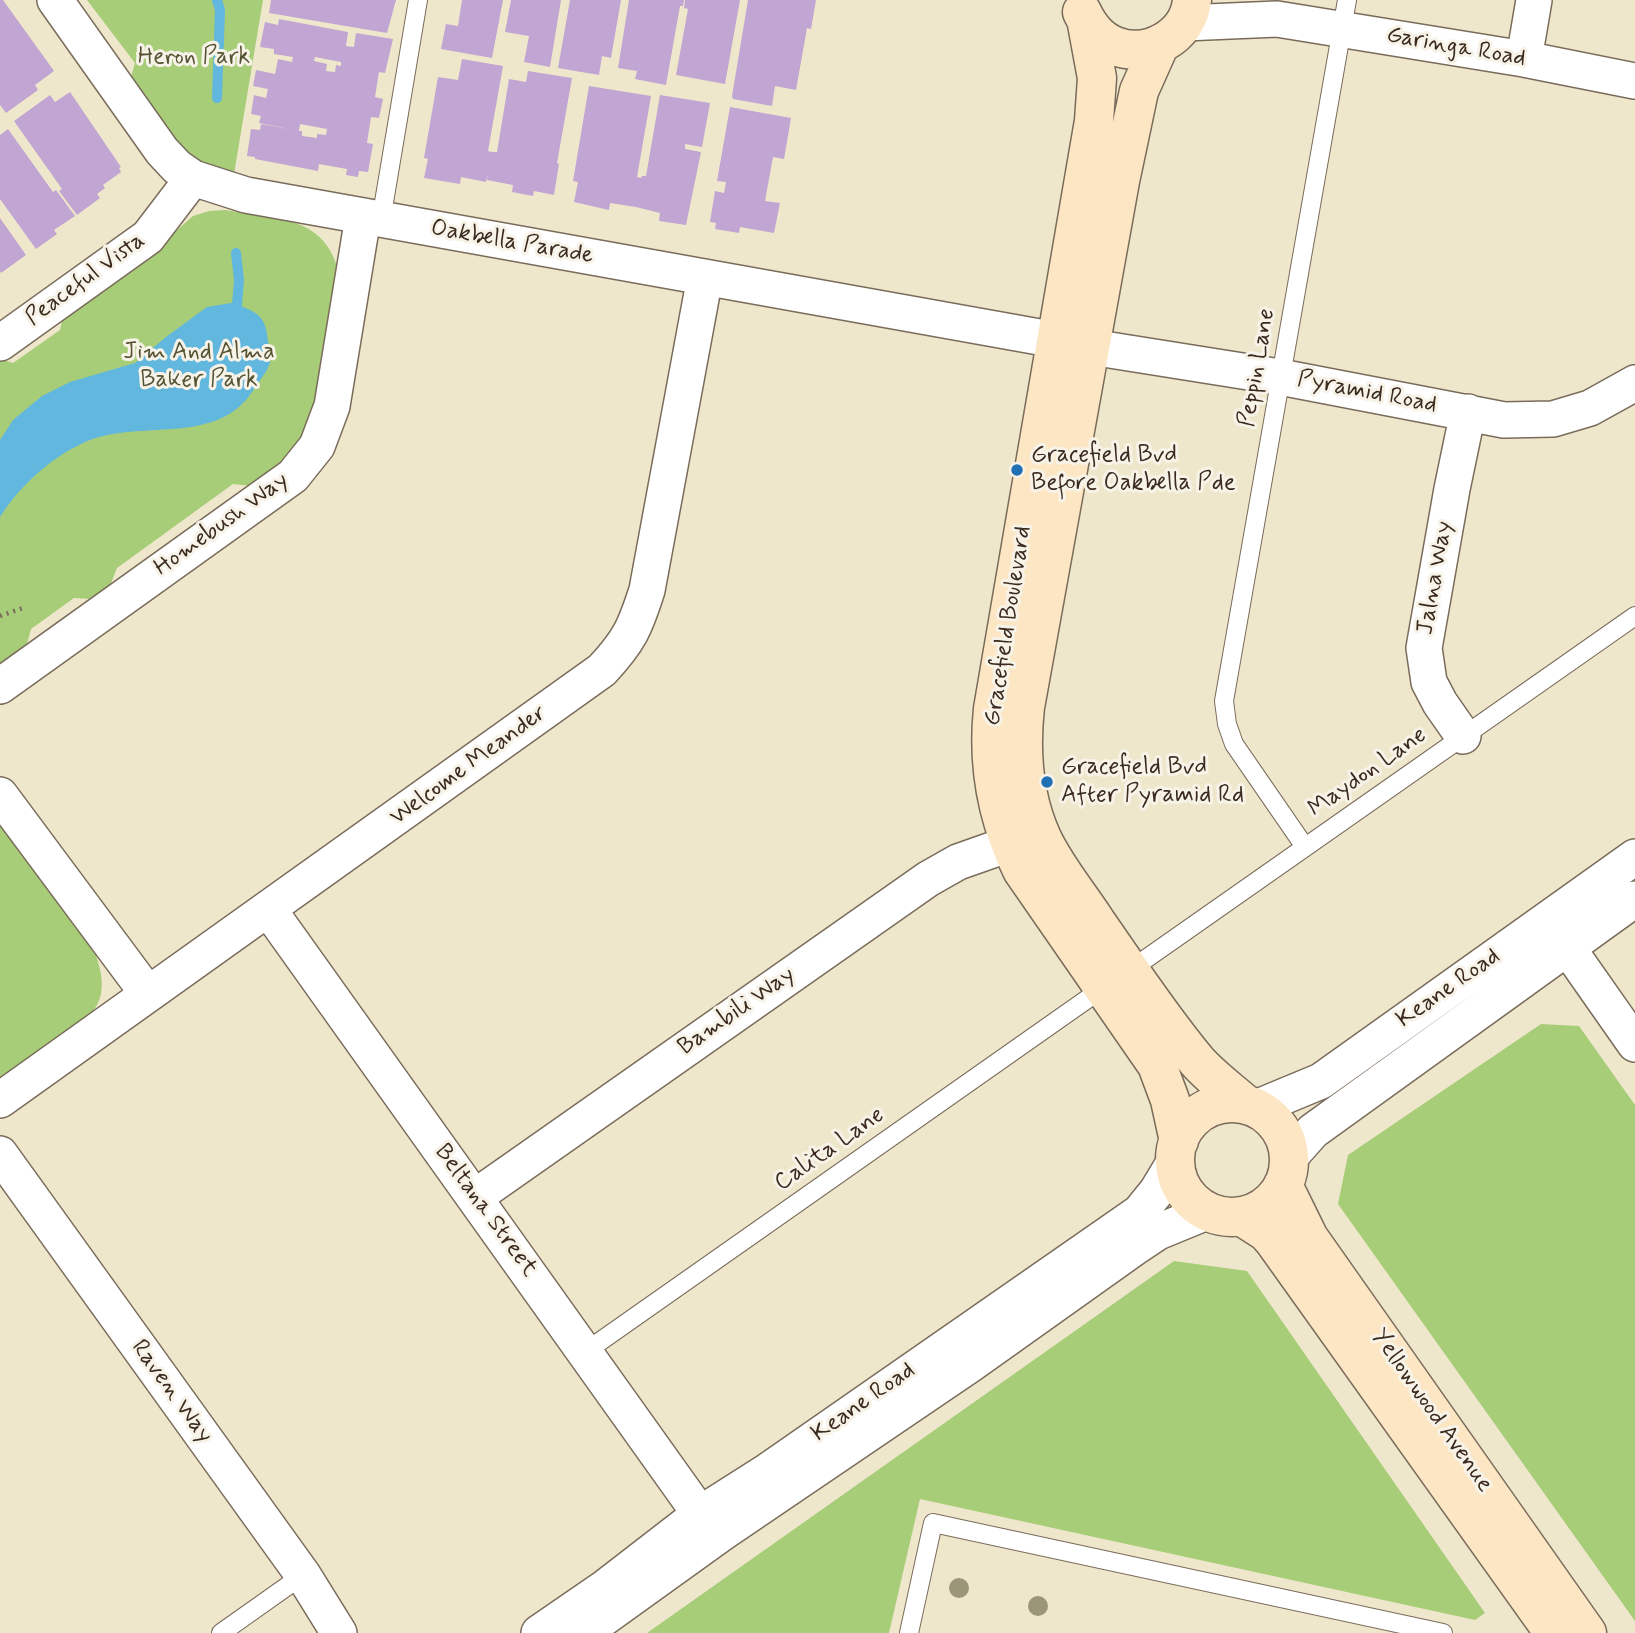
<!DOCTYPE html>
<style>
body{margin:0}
canvas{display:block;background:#efe7cc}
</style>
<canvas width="1635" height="1633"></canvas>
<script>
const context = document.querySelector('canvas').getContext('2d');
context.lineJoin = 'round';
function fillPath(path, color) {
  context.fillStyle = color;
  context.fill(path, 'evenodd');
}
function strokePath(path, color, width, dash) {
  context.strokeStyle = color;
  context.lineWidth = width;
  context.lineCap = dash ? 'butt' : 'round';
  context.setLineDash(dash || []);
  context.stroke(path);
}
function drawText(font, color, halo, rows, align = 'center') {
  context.font = font + ' Mynerve,sans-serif';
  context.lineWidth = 6;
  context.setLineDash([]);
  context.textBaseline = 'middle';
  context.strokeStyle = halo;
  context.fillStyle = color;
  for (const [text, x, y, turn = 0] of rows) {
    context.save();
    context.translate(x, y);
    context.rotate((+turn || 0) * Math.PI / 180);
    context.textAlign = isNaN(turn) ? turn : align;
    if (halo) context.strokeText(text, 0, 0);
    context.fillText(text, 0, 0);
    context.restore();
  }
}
const green = new Path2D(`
 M87 0H263L233 180 184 155 130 80 135 63Z
 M225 210C277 219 329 215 340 279L320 394 310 426 290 454 274 469 251 486 233 484 117 568 110 586 91 599 74 598 31 629 27 644 0 664V359L13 363 60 330 64 313 161 244 193 216 209 211Z
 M0 819 94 950C114 1002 94 1016 54 1044 36 1056 18 1069 0 1082Z
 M1541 1024 1579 1026 1635 1105V1621L1338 1204 1348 1155Z
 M1174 1261 1247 1271 1485 1613 1475 1620 920 1499 889 1633H647Z`);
const water = new Path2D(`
 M231 303C250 309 265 313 267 335 268 343 271 354 270 362 269 370 258 382 254 389 217 449 138 417 83 443 49 459 20 486 0 517V440L13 420 42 396 70 382 135 363 166 337 207 307Z`);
const stream = new Path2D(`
 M217 0 220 10 217 98
 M236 253 239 280 237 305`);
const building = new Path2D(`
 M0 0H3L54 71 35 85 38 90 6 113 0 105Z
 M271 0H396L387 33 269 13Z
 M462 0H503L492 58 441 49 446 24 458 26Z
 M511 0H561L550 67 524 62 529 36 505 32Z
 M570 0H621L611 58 602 56 599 75 558 68Z
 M629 0H684L683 6H680L666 85 635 79 637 71 618 68Z
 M685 0H740L725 84 676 75 688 9 684 8Z
 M748 0H816L811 29 807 28 796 90 775 86 772 106 733 99 732 96Z
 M279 19 348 32 346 46 354 47 356 33 393 39 385 73 379 72 375 97 383 99 379 118 371 117 367 143 373 144 368 172 359 171 358 177 346 175 347 169 319 164 318 171 255 159V157L247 156 251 129 260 130 261 124 295 130 259 123 261 116 251 114 254 95 266 98 268 89 253 86 256 70 275 74 278 59 292 62 293 57 274 54V49L260 47 265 22 278 25ZM315 57 341 62V66L336 65 335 72 326 71 327 64 314 61ZM300 124 327 129 326 135 317 134V138L302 136V131H299Z
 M462 59 503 66 488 151 492 152H497L509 79 526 82 528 71 572 78 557 163 559 164 554 195 534 191 533 196 512 192 513 185 487 180 488 173 486 182 461 177 460 184 424 178 428 159 424 158 438 77 458 80Z
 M589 86 651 96 637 177 641 178 642 176H646L660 95 710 103 702 147 685 144V149L701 152 686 225 659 221 660 213 636 207 610 203 609 210 574 202 578 182 573 181Z
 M70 92 121 167 119 168 121 172 103 185 105 188 97 194 100 198 77 215 59 191 62 189 14 121 50 95 55 102Z
 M730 107 791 118 784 159 773 157 765 201 780 203 774 233 740 227 739 233 715 229 716 223 710 222 715 191 724 193 726 182 717 181Z
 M8 129 53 192 56 190 75 216 54 230 57 234 36 249 0 199V135Z
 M0 218 26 255 1 273 0 271Z`);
const path = new Path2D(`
 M0 616 23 608`);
const lane = new Path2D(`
 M381 220 418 0
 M1305 847 1234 744 1227 724 1224 701 1347 0
 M1130 970 1635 616
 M585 1352 1103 988
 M221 1633 303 1575
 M909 1633 933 1523 1443 1633`);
const street = new Path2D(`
 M55 0 162 151 177 167 193 178 246 195 1056 340
 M1184 23 1277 19 1524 59 1635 81
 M1524 59 1534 0
 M0 343 148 237 193 178
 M1091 347 1280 377 1504 420 1553 419 1590 408 1635 383
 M0 686 293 476 317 446 332 406 363 217
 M1463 736 1440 703 1429 682 1424 648 1452 489 1468 412
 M0 795 148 994
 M269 910 700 1514
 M1567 947 1635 1044
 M0 1100 602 670C629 641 635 628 647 590L705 277
 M1256 1108 1321 1081 1635 857
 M0 1154 303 1575 339 1633
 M1289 1158 1313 1131 1635 899
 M475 1197 928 879 958 862 1009 844
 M539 1633 603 1589 700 1514 766 1472 1140 1212 1157 1191 1175 1161
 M583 1633 722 1533 971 1364 1134 1248 1158 1232 1209 1211`);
const secondary = new Path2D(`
 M1082 12C1089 27 1099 40 1115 46 1148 59 1189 36 1192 0
 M1087 24 1097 78 1094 121 993 709C987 766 997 819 1022 870L1157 1065 1170 1100 1179 1141
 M1160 44 1139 91 1120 181 1025 707C1020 752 1023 796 1042 838 1056 868 1079 895 1097 923 1129 969 1161 1018 1197 1061 1211 1077 1229 1090 1245 1104
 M1175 1160a57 57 0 1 1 114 0a57 57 0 1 1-114 0Z
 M1283 1185 1309 1238 1587 1633
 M1241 1216 1266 1232 1274 1241 1554 1633`);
const trees = [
 [959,1588],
 [1038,1606]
];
const markers = [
 [1017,470,7,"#1f6fb2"],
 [1047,782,7,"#1f6fb2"]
];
const streetNames = [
 ["Garinga Road",1456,48,10],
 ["Oakbella Parade",512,243,10],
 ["Peaceful Vista",86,280,-36],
 ["Peppin Lane",1258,368,-80],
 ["Pyramid Road",1367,393,11],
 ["Homebush Way",222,525,-36],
 ["Jalna Way",1436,578,-80],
 ["Gracefield Boulevard",1009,626,-81],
 ["Welcome Meander",469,766,-36],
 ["Maydon Lane",1368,773,-35],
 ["Keane Road",1449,989,-35],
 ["Bambili Way",737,1012,-35],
 ["Calita Lane",830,1150,-35],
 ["Beltana Street",485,1211,54],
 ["Raven Way",171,1392,54],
 ["Keane Road",864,1403,-35],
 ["Yellowwood Avenue",1431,1411,55]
];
const parkNames = [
 ["Heron Park",194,58],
 ["Jim And Alma",199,353],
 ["Baker Park",199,381]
];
const poiNames = [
 ["Gracefield Bvd",1031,456],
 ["Before Oakbella Pde",1031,484],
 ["Gracefield Bvd",1061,768],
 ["After Pyramid Rd",1061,796]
];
fillPath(green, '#a7cd78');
fillPath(water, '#62b7de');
strokePath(stream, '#62b7de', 10);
fillPath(building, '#c1a5d2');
strokePath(lane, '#7a6c5b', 20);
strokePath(street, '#7a6c5b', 38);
strokePath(secondary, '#7a6c5b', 41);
strokePath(path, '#7a6c5b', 4.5, [2, 5]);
strokePath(lane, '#fff', 18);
strokePath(street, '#fff', 35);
strokePath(secondary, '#fce6c4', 38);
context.fillStyle = '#9b9678';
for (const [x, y] of trees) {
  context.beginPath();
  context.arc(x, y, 10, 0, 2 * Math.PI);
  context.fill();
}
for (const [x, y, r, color] of markers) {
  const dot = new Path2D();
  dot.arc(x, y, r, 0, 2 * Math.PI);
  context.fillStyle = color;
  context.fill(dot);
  strokePath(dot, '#f7f3e8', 2.5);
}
drawText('24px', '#3b2a1e', '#f7f3e8', streetNames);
drawText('24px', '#565334', '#f7f3e8', parkNames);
drawText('24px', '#3b2a1e', '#f7f3e8', poiNames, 'left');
</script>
